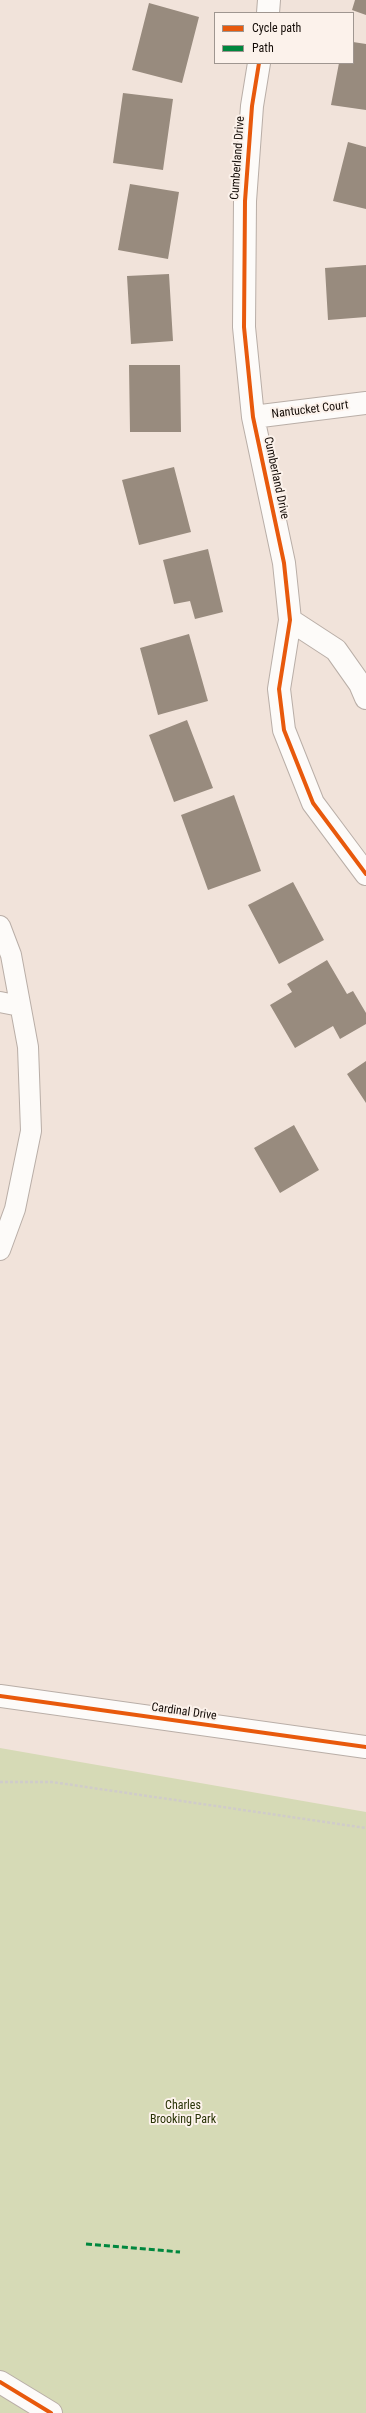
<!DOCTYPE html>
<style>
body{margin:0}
#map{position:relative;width:366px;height:2413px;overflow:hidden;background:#f1e3da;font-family:"Roboto Condensed",sans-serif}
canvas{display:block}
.legend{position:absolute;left:214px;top:12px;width:140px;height:52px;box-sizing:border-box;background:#fcf2eb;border:1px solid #9f9690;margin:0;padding:5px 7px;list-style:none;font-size:12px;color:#140c07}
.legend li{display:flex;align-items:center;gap:8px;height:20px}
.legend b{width:20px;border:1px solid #9f9690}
</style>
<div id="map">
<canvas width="366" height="2413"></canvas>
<ul class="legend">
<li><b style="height:5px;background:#e8590c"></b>Cycle path</li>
<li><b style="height:5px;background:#00873e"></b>Path</li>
</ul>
</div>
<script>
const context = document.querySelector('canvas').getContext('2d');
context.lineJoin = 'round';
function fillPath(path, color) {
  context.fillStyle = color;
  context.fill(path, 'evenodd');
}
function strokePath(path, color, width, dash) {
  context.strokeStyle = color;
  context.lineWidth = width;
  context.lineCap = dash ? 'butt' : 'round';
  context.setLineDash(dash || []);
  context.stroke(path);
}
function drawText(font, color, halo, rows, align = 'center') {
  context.font = font + ' "Roboto Condensed",sans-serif';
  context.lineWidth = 4;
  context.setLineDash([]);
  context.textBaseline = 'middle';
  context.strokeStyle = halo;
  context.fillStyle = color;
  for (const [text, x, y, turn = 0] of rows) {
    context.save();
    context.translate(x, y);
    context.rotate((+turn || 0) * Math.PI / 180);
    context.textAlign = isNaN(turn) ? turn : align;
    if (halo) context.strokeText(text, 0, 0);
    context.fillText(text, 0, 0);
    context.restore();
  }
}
const green = new Path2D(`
 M0 1748 366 1812V2413H0Z`);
const building = new Path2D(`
 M355 0H366V15L352 10Z
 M149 3 199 17 182 83 132 70Z
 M353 42 366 44V110L331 105 339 63H353Z
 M123 93 173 99 163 170 113 163Z
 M348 142 366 147V209L333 201Z
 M130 184 179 192 168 259 118 250Z
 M366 265V317L328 320 325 268Z
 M169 274 173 341 131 344 127 276Z
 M129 365H180L181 432H130Z
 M174 467 191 532 139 545 122 480Z
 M208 549 223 612 195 619 190 601 174 604 163 560Z
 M189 634 208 701 158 715 140 648Z
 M187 720 213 788 174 802 149 735Z
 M234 795 261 871 208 890 181 815Z
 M293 882 324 940 279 964 248 905Z
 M327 960 347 994 353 991 366 1013V1024L340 1039 333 1026 295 1048 270 1005 292 992 287 984Z
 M366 1061V1103L347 1074Z
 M294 1125 319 1170 280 1193 254 1148Z`);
const path = new Path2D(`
 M0 1782H52L366 1828`);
const lane = new Path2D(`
 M0 926 11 955 28 1047 31 1131 15 1209 0 1250
 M0 1002 20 1006`);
const street = new Path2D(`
 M268 13 269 0
 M259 63 252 106 245 201 244 327 253 417 284 563 290 620 279 689 284 730 313 803 366 874
 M253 417 366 403
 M290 620 336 650 360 684 366 698
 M0 1696 366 1747
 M0 2382 51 2413`);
const quiet = new Path2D(`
 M86 2244 180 2252`);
const cycleway = new Path2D(`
 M259 63 252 106 245 201 244 327 253 417 284 563 290 620 279 689 284 730 313 803 366 874
 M0 1696 366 1747
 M0 2382 51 2413`);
const streetNames = [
 ["Cumberland Drive",238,158,-86],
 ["Nantucket Court",310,410,-7],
 ["Cumberland Drive",276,478,78],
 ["Cardinal Drive",184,1712,8]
];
const parkNames = [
 ["Charles",183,2106],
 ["Brooking Park",183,2120]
];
fillPath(green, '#d6dab6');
fillPath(building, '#988b7e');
strokePath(lane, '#b9aea7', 22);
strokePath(street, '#b9aea7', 24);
strokePath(path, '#d0ccc9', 2.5, [3, 2]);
strokePath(lane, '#fdfbf9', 20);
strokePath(street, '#fdfbf9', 22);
strokePath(quiet, '#00873e', 3, [6, 3]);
strokePath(cycleway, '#e8590c', 4);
drawText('12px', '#140c07', '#fcf2eb', streetNames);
drawText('12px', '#293406', '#fcf2eb', parkNames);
</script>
